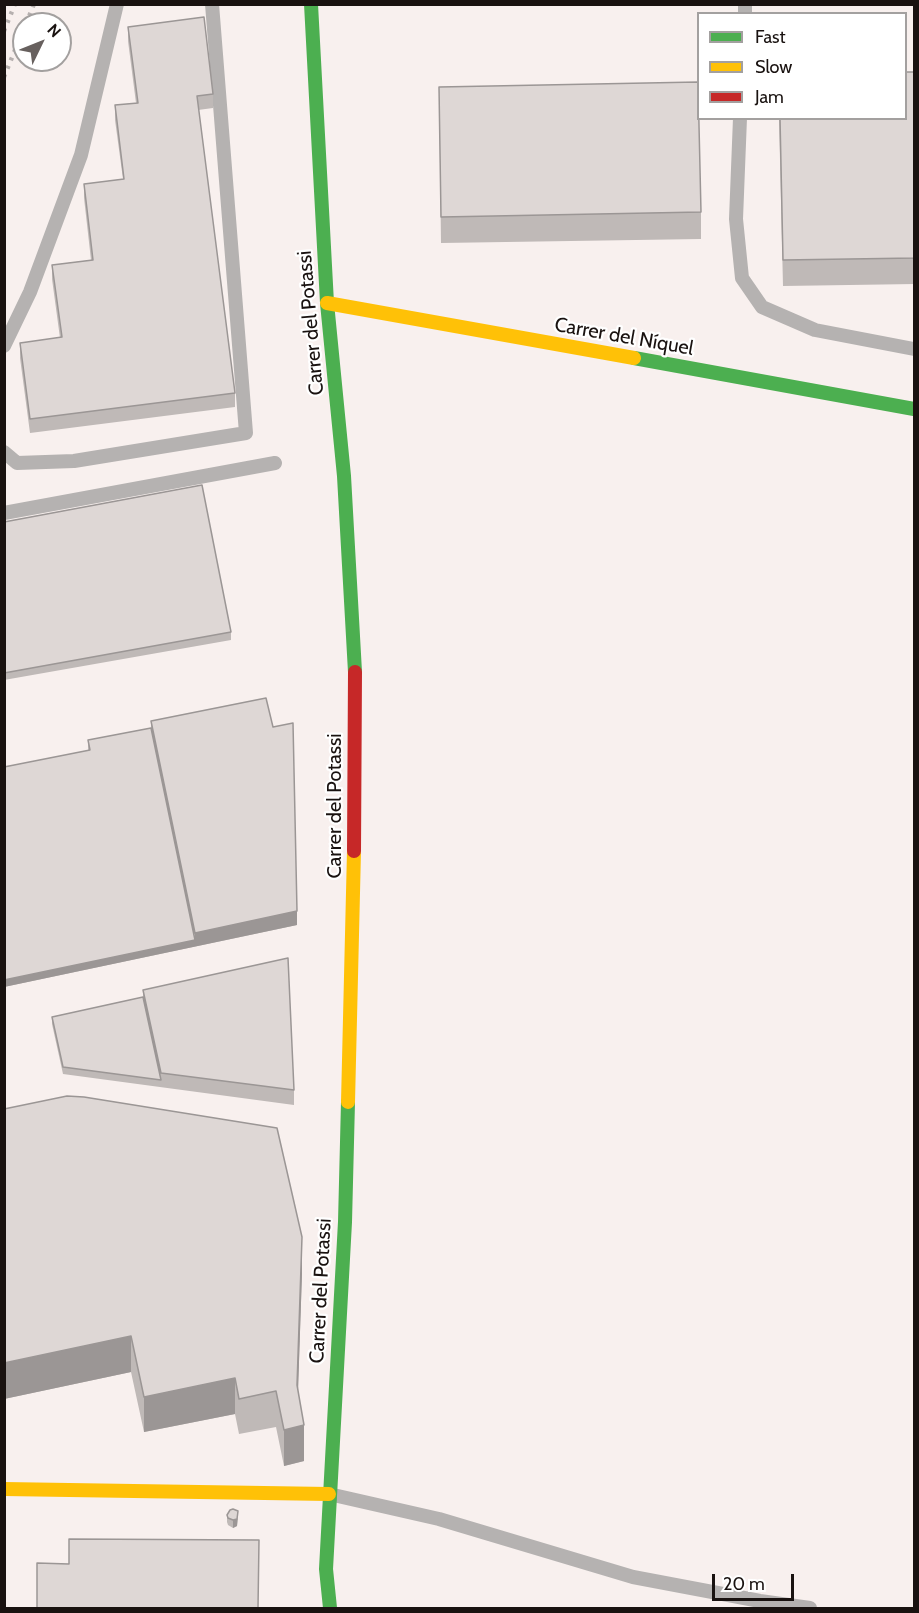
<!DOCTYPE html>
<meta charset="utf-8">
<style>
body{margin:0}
#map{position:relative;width:919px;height:1613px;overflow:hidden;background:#f8f0ee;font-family:Cabin,sans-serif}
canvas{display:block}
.frame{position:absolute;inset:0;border:6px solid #191210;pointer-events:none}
.legend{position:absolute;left:697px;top:12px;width:210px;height:108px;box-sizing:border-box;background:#fff;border:2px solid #a3a09f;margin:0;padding:8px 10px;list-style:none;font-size:18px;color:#191210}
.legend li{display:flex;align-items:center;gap:12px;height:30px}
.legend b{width:30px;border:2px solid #a3a09f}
.north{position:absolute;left:12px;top:12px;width:60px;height:60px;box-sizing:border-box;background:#fff;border:2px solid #a3a09f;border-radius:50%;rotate:47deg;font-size:16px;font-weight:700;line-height:24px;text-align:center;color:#191210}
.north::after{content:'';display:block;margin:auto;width:21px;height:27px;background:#67605e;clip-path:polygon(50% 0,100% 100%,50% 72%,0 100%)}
.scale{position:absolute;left:712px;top:1574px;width:82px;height:27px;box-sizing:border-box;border:3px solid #191210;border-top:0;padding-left:8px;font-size:18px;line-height:21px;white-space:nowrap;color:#191210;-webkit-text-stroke:4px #fff;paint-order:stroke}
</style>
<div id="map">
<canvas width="919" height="1613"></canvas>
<div class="frame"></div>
<ul class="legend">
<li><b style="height:8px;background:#4caf50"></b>Fast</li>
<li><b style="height:8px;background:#ffc107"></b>Slow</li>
<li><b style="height:8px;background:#c62828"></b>Jam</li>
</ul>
<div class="north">N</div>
<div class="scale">20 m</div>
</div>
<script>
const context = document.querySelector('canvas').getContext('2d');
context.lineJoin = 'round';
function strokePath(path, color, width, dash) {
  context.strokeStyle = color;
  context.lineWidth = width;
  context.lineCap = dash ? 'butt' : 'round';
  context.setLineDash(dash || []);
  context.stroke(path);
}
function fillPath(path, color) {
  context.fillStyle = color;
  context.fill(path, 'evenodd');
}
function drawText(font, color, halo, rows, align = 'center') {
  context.font = font + ' Cabin,sans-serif';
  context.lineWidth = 4.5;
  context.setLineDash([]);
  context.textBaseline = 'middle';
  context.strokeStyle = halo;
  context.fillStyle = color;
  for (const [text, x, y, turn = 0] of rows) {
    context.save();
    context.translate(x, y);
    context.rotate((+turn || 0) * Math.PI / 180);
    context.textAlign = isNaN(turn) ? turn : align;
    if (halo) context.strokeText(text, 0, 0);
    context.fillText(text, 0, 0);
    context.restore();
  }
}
const lane = new Path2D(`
 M745 14V4
 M740 118 736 219 742 278 762 307 815 330 914 349
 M4 346 30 292 81 155 117 4
 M4 452 17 463 74 461 246 433 212 4
 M4 513 275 463
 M329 1494 439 1519 633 1577 760 1601 810 1608`);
const fast = new Path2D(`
 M311 4 327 303 344 476 355 672
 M634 358 914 409
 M330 1608 326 1569 345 1222 348 1102`);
const slow = new Path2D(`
 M327 303 634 358
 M348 1102 354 851
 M4 1489 329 1494`);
const jam = new Path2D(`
 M354 851 355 672`);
const rail = new Path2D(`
 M26 24 34 4
 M4 31 15 4
 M4 77 24 28`);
const wall = new Path2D(`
 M128 27 213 94V108L198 110 235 393V407L30 433 20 358V343L60 338 52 279V265L91 260 84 198V184L123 179 115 120V105L136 103 128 41Z
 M915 72V284L783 286 779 118H906Z
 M439 87 701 212V239L441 243Z
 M4 522 231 632V640L4 680Z
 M151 721 297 925 4 987V767L88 751V740L151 728Z
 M143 990 294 1090V1105L63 1074 52 1024V1017L143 997Z
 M4 1109 302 1273 298 1390 304 1461 284 1466 276 1427 239 1434 235 1414 144 1432 131 1372 4 1399Z
 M227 1515 238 1519 237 1526 233 1528 228 1525 227 1522Z`);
const shadedWall = new Path2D(`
 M297 911V925L4 987V980L195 940V933Z
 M302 1237V1273L297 1421V1385Z
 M131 1336V1372L4 1399V1363Z
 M235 1378V1414L144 1432V1397Z
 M304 1425V1461L284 1466V1430Z
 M238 1511 237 1526 233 1528V1520Z`);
const building = new Path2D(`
 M204 17 213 94 197 96 235 393 30 419 20 343 62 337 52 265 93 260 84 184 124 179 115 105 138 103 128 27Z
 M906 72H915V258L783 260 780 118H906Z
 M698 82 701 212 441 217 439 87Z
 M202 485 231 632 4 673V522Z
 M266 698 273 727 293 723 297 911 195 933 151 721Z
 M151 728 195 940 4 980V767L90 750 88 740Z
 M288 958 294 1090 161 1073 143 990Z
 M143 997 161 1080 63 1067 52 1017Z
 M67 1096 84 1097 277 1128 302 1237 297 1385 304 1425 284 1430 276 1391 239 1399 235 1378 144 1397 131 1336 4 1363V1109Z
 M233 1509 238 1511 237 1519 233 1520 228 1518 227 1515 230 1510Z
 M69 1539 259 1540 258 1608H37V1563L69 1564Z`);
const streetNames = [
 ["Carrer del Potassi",311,323,-95],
 ["Carrer del Níquel",624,337,10],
 ["Carrer del Potassi",335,806,-90],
 ["Carrer del Potassi",321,1291,-87]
];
strokePath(lane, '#b5b2b1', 14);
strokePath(fast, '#4caf50', 14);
strokePath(slow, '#ffc107', 14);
strokePath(jam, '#c62828', 14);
strokePath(rail, '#b6b0af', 4.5, [3, 6]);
fillPath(wall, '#bfb9b7');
fillPath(shadedWall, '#9b9695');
fillPath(building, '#ded7d5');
strokePath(building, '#9b9695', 1.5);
drawText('20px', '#191210', '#fff', streetNames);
</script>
